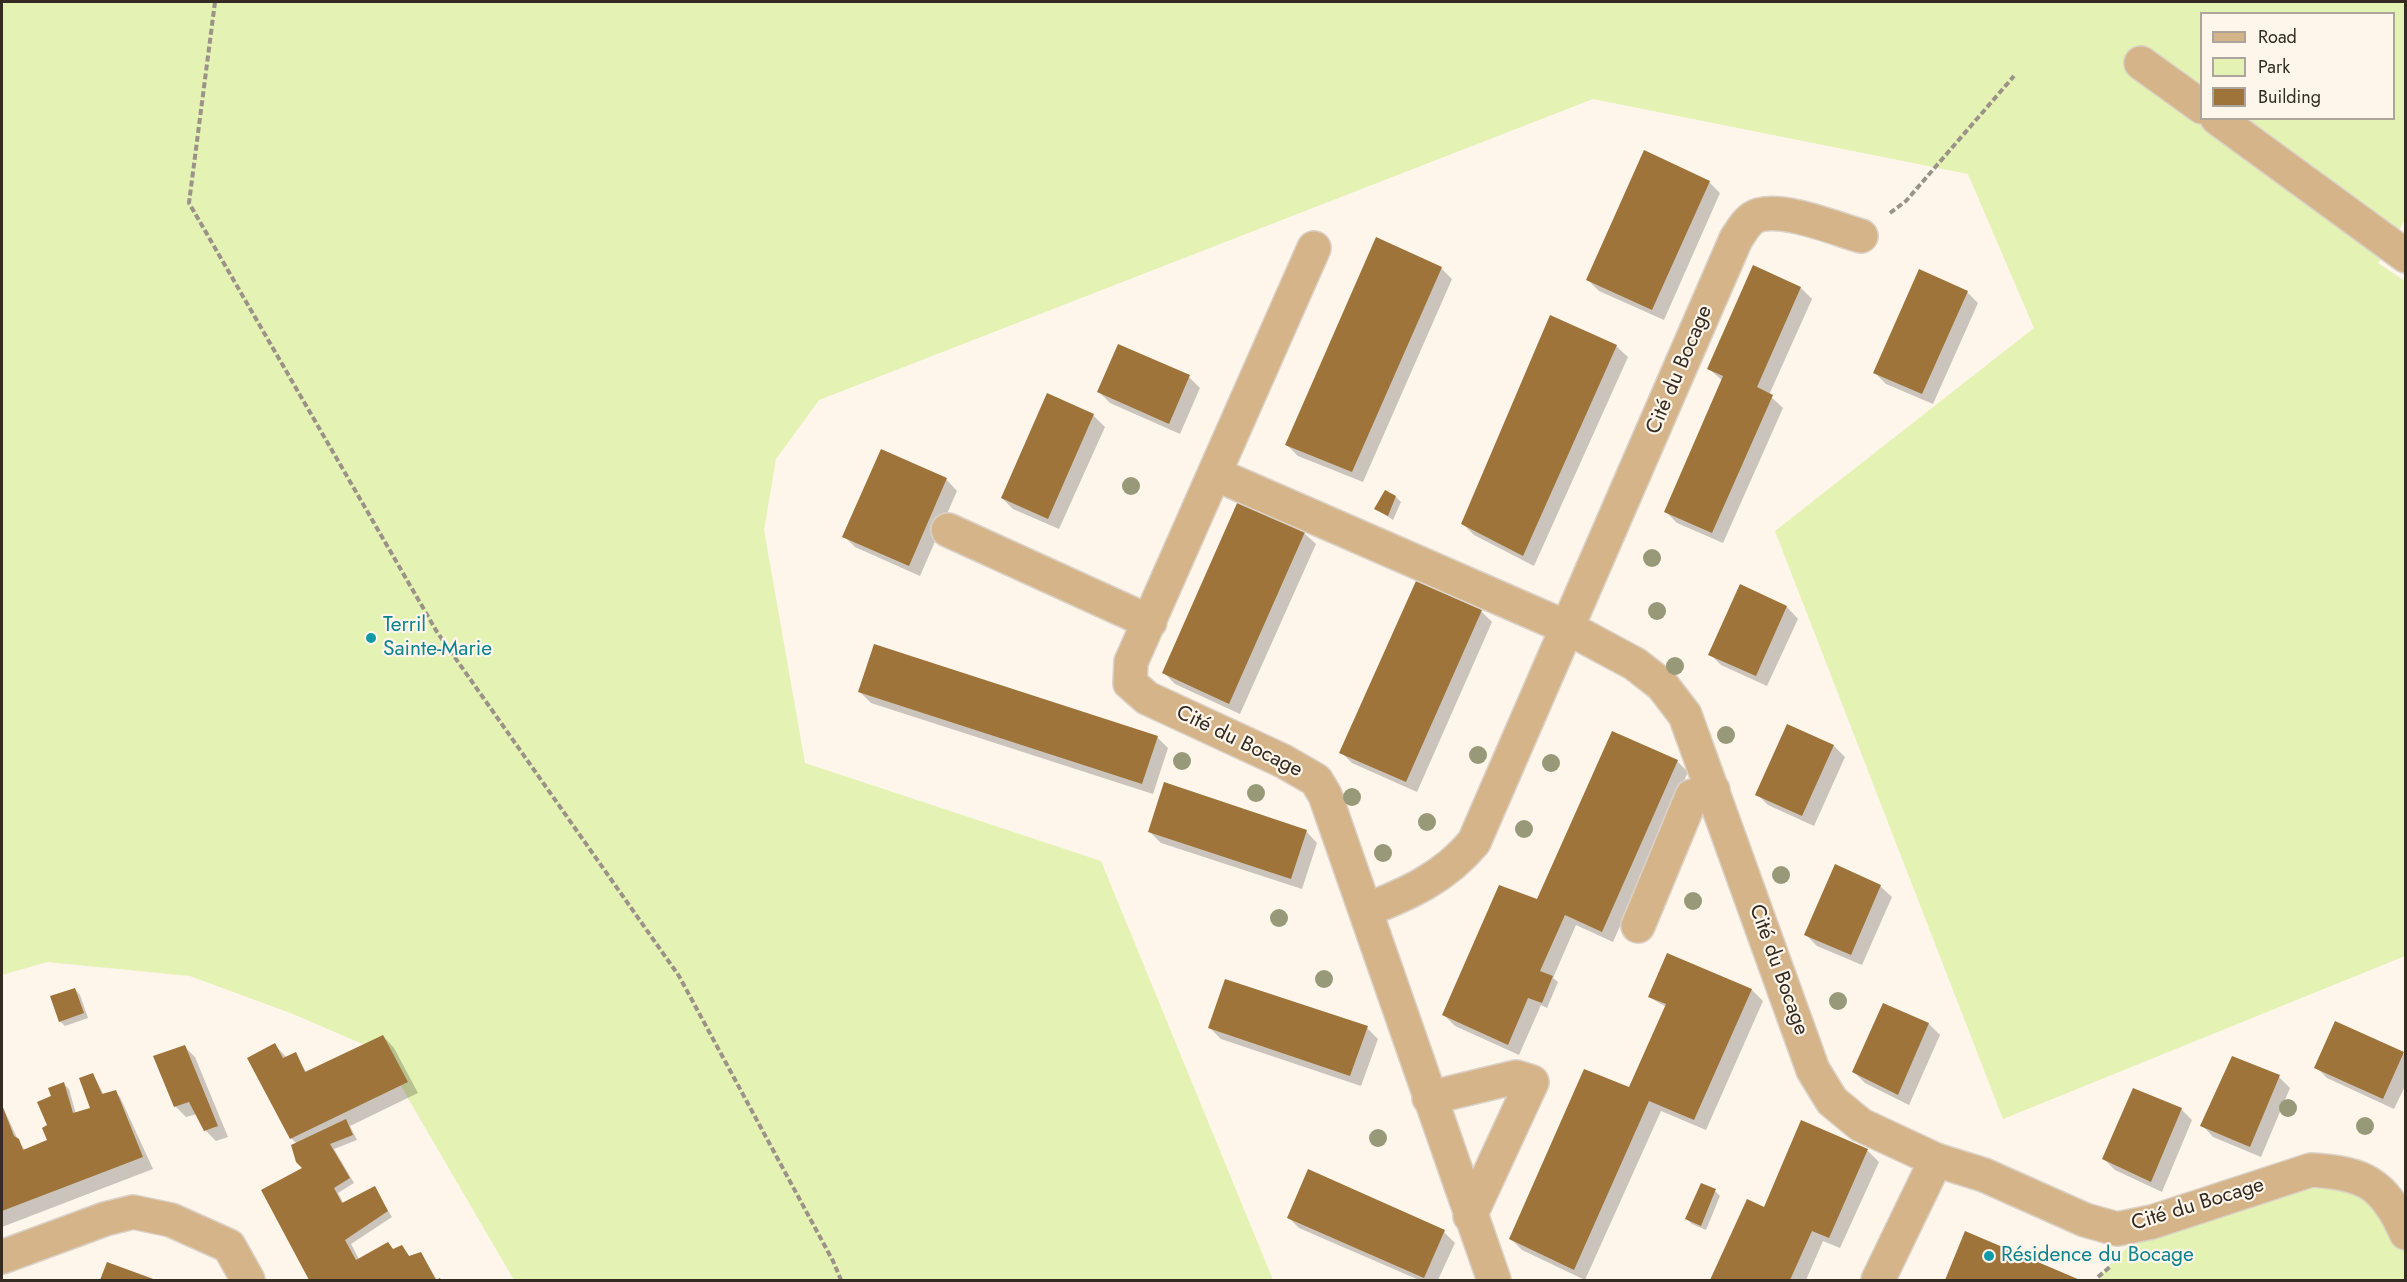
<!DOCTYPE html>
<meta charset="utf-8">
<style>
body{margin:0}
#map{position:relative;width:2407px;height:1282px;overflow:hidden;background:#fef5eb;font-family:Jost,sans-serif}
canvas{display:block}
.frame{position:absolute;inset:0;border:3px solid #342c22;pointer-events:none}
.legend{position:absolute;left:2200px;top:12px;width:195px;height:108px;box-sizing:border-box;background:#fef5eb;border:2px solid #ada59b;margin:0;padding:8px 10px;list-style:none;font-size:18px;color:#342c22}
.legend li{display:flex;align-items:center;gap:12px;height:30px}
.legend b{width:30px;border:2px solid #ada59b}
</style>
<div id="map">
<canvas width="2407" height="1282"></canvas>
<div class="frame"></div>
<ul class="legend">
<li><b style="height:8px;background:#d6b48a"></b>Road</li>
<li><b style="height:16px;background:#e4f2b3"></b>Park</li>
<li><b style="height:16px;background:#9e743a"></b>Building</li>
</ul>
</div>
<script>
const context = document.querySelector('canvas').getContext('2d');
context.lineJoin = 'round';
function fillPath(path, color) {
  context.fillStyle = color;
  context.fill(path, 'evenodd');
}
function strokePath(path, color, width, dash) {
  context.strokeStyle = color;
  context.lineWidth = width;
  context.lineCap = dash ? 'butt' : 'round';
  context.setLineDash(dash || []);
  context.stroke(path);
}
function drawText(font, color, halo, rows, align = 'center') {
  context.font = font + ' Jost,sans-serif';
  context.lineWidth = 4.5;
  context.setLineDash([]);
  context.textBaseline = 'middle';
  context.strokeStyle = halo;
  context.fillStyle = color;
  for (const [text, x, y, turn = 0] of rows) {
    context.save();
    context.translate(x, y);
    context.rotate((+turn || 0) * Math.PI / 180);
    context.textAlign = isNaN(turn) ? turn : align;
    if (halo) context.strokeText(text, 0, 0);
    context.fillText(text, 0, 0);
    context.restore();
  }
}
const green = new Path2D(`
 M2 2H2405V220L2378 263 2406 282 2405 956 2003 1119 1775 531 2034 328 1968 174 1593 99 819 400 776 459 764 530 805 763 1101 861 1273 1280H514L381 1052 293 1014 190 976 47 962 2 975ZM2202 14H2394V118H2202Z
 M2335 1171 2405 1233V1280H2105L2098 1277 2152 1222Z`);
const shadow = new Path2D(`
 M1709 182 1720 193 1664 320 1599 291 1588 280Z
 M1441 268 1452 279 1363 482 1298 456 1287 445Z
 M1801 288 1812 299 1769 395 1783 408 1723 543 1677 523 1666 512 1723 381 1709 369Z
 M1967 292 1978 303 1933 404 1886 384 1875 373Z
 M1616 346 1628 357 1534 566 1474 535 1463 524Z
 M1189 377 1200 388 1180 434 1110 403 1099 392Z
 M1048 395 1094 416 1105 427 1059 529 1013 509 1002 498Z
 M946 479 957 491 920 576 855 547 844 536Z
 M1396 497 1401 502 1393 520 1376 509Z
 M1304 533 1316 544 1240 714 1175 684 1164 673Z
 M1416 583 1481 611 1492 622 1417 792 1352 763 1341 752Z
 M1741 586 1787 607 1798 619 1767 686 1721 665 1710 654Z
 M860 692 1157 737 1168 748 1153 794 871 703Z
 M1834 746 1845 757 1814 826 1768 805 1757 794Z
 M1677 761 1688 772 1613 942 1576 925 1553 978 1558 982 1547 1008 1541 1005 1519 1055 1455 1026 1444 1015Z
 M1306 831 1317 843 1302 889 1161 843 1150 832Z
 M1836 866 1880 886 1892 897 1862 965 1817 946 1806 935Z
 M1684 963 1752 990 1763 1001 1706 1130 1661 1111 1585 1280 1522 1250 1511 1239 1630 1089 1666 1007 1649 997Z
 M75 989 80 995 88 1018 65 1026 60 1021Z
 M1883 1005 1929 1024 1940 1035 1909 1105 1865 1083 1854 1072Z
 M1210 1028H1367L1378 1039 1361 1086 1221 1039Z
 M383 1036 394 1048 418 1093 350 1126 357 1140 334 1149 354 1183 338 1193 344 1204 374 1188 392 1217 351 1244 359 1259 402 1247 410 1257 421 1253 437 1280H311L263 1191 304 1168 297 1144 291 1138 275 1045 287 1058 295 1054 307 1073Z
 M184 1046 195 1057 228 1137 216 1141 205 1130 197 1114 186 1117 175 1106Z
 M2403 1054 2406 1056V1084L2394 1109 2327 1078 2316 1067Z
 M2233 1057 2279 1077 2290 1088 2261 1157 2213 1137 2202 1125Z
 M93 1074 104 1095 115 1092 120 1097 153 1169 2 1227V1105L18 1140 25 1150 49 1141 48 1125 53 1097 64 1084 69 1089 76 1114 91 1109Z
 M2181 1109 2192 1120 2162 1192 2115 1170 2104 1159Z
 M1802 1122 1868 1151 1879 1162 1840 1248 1823 1241 1806 1280H1712L1748 1201 1765 1209Z
 M1308 1171 1444 1232 1455 1243 1438 1280H1419L1299 1228 1288 1217Z
 M1715 1191 1720 1196 1706 1230 1692 1224 1687 1219Z
 M1966 1233 2076 1280H1946Z
 M108 1264 153 1280H102Z`);
const building = new Path2D(`
 M1644 150 1710 181 1652 310 1586 280Z
 M1376 237 1442 267 1352 472 1285 445Z
 M1753 265 1801 287 1757 387 1773 395 1712 533 1664 512 1723 376 1707 369Z
 M1919 269 1968 291 1922 394 1873 373Z
 M1550 315 1617 345 1523 556 1461 524Z
 M1118 344 1190 375 1169 424 1097 392Z
 M1047 393 1094 414 1048 519 1001 498Z
 M881 449 947 478 909 566 842 537Z
 M1385 490 1396 496 1388 516 1374 509Z
 M1238 501 1305 532 1229 704 1162 673Z
 M1416 581 1482 610 1406 782 1339 753Z
 M1740 584 1787 606 1756 676 1708 655Z
 M874 644 1158 736 1142 784 858 692Z
 M1787 724 1834 745 1802 816 1755 795Z
 M1612 731 1678 760 1602 932 1565 915 1540 971 1553 976 1542 1003 1528 998 1508 1045 1442 1015 1499 885 1537 899Z
 M1164 782 1307 830 1291 879 1148 832Z
 M1835 864 1881 885 1851 955 1804 935Z
 M1667 953 1752 989 1694 1120 1649 1101 1574 1270 1509 1239 1584 1069 1629 1087 1666 1004 1648 997Z
 M1225 979 1368 1026 1350 1076 1208 1028Z
 M75 988 84 1013 59 1022 50 996Z
 M1883 1003 1929 1023 1898 1095 1852 1072Z
 M2335 1021 2404 1052 2383 1099 2314 1068Z
 M383 1035 408 1082 290 1139 247 1058 275 1043 283 1058 296 1052 305 1072Z
 M185 1045 218 1126 204 1131 189 1102 174 1107 153 1056Z
 M2232 1056 2280 1075 2250 1147 2200 1126Z
 M93 1073 102 1094 116 1090 143 1157 2 1211V1105L14 1136 19 1139 23 1150 47 1140 42 1128 47 1125 37 1102 51 1096 48 1088 64 1082 73 1113 90 1108 79 1078Z
 M2133 1088 2182 1108 2151 1182 2102 1159Z
 M346 1119 353 1135 330 1144 350 1178 334 1188 342 1203 375 1186 388 1211 345 1240 356 1260 388 1242 393 1249 402 1245 409 1256 421 1252 436 1280 440 1278 441 1280H309L261 1190 302 1168 296 1162 291 1145Z
 M1801 1120 1868 1149 1829 1238 1812 1231 1790 1280H1710L1747 1199 1764 1207Z
 M1308 1169 1445 1230 1424 1278 1287 1218Z
 M1701 1183 1716 1189 1701 1226 1685 1219Z
 M1965 1231 2080 1280H1945Z
 M107 1262 156 1280H100Z`);
const path = new Path2D(`
 M215 2 189 203 437 632 679 976 833 1261 841 1280
 M1890 213 1906 201 2014 76
 M2098 1277 2111 1266`);
const minor = new Path2D(`
 M2141 63 2202 107
 M2217 118 2406 256
 M1314 248 1131 662 1130 683 1147 698 1283 761 1316 780 1325 795 1494 1280
 M1215 474 1568 628 1635 664 1662 685 1685 715 1813 1070 1832 1101 1861 1125 1936 1160 1984 1175 2085 1220 2117 1229 2152 1222 2311 1170C2364 1173 2384 1183 2406 1233
 M948 530 1150 622
 M1366 910C1408 894 1445 877 1474 842L1736 239C1742 230 1748 218 1759 215 1786 208 1834 228 1861 236
 M1638 926 1692 796 1713 790
 M1429 1098 1516 1077 1532 1082 1470 1216
 M2 1257 105 1219 133 1212 171 1220 229 1246 248 1280
 M1878 1280 1936 1160`);
const trees = [
 [1131,486],
 [1652,558],
 [1657,611],
 [1675,666],
 [1726,735],
 [1478,755],
 [1182,761],
 [1551,763],
 [1256,793],
 [1352,797],
 [1427,822],
 [1524,829],
 [1383,853],
 [1781,875],
 [1693,901],
 [1279,918],
 [1324,979],
 [1838,1001],
 [2288,1108],
 [2365,1126],
 [1378,1138]
];
const markers = [
 [371,638,6,"#0f9aa8"],
 [1989,1256,6,"#0f9aa8"]
];
const streetNames = [
 ["Cité du Bocage",1680,370,-67],
 ["Cité du Bocage",1239,742,26],
 ["Cité du Bocage",1778,970,70],
 ["Cité du Bocage",2198,1205,-17]
];
const cultureNames = [
 ["Terril",383,626],
 ["Sainte-Marie",383,650],
 ["Résidence du Bocage",2001,1256]
];
fillPath(green, '#e4f2b3');
fillPath(shadow, '#0003');
fillPath(building, '#9e743a');
strokePath(minor, '#dad1c7', 36);
strokePath(path, '#9b9288', 4, [6, 3]);
strokePath(minor, '#d6b48a', 33);
context.fillStyle = '#989979';
for (const [x, y] of trees) {
  context.beginPath();
  context.arc(x, y, 9, 0, 2 * Math.PI);
  context.fill();
}
for (const [x, y, r, color] of markers) {
  const dot = new Path2D();
  dot.arc(x, y, r, 0, 2 * Math.PI);
  context.fillStyle = color;
  context.fill(dot);
  strokePath(dot, '#fef5eb', 2);
}
drawText('21px', '#342c22', '#fef5eb', streetNames);
drawText('21px', '#0d838f', '#fef5eb', cultureNames, 'left');
</script>
